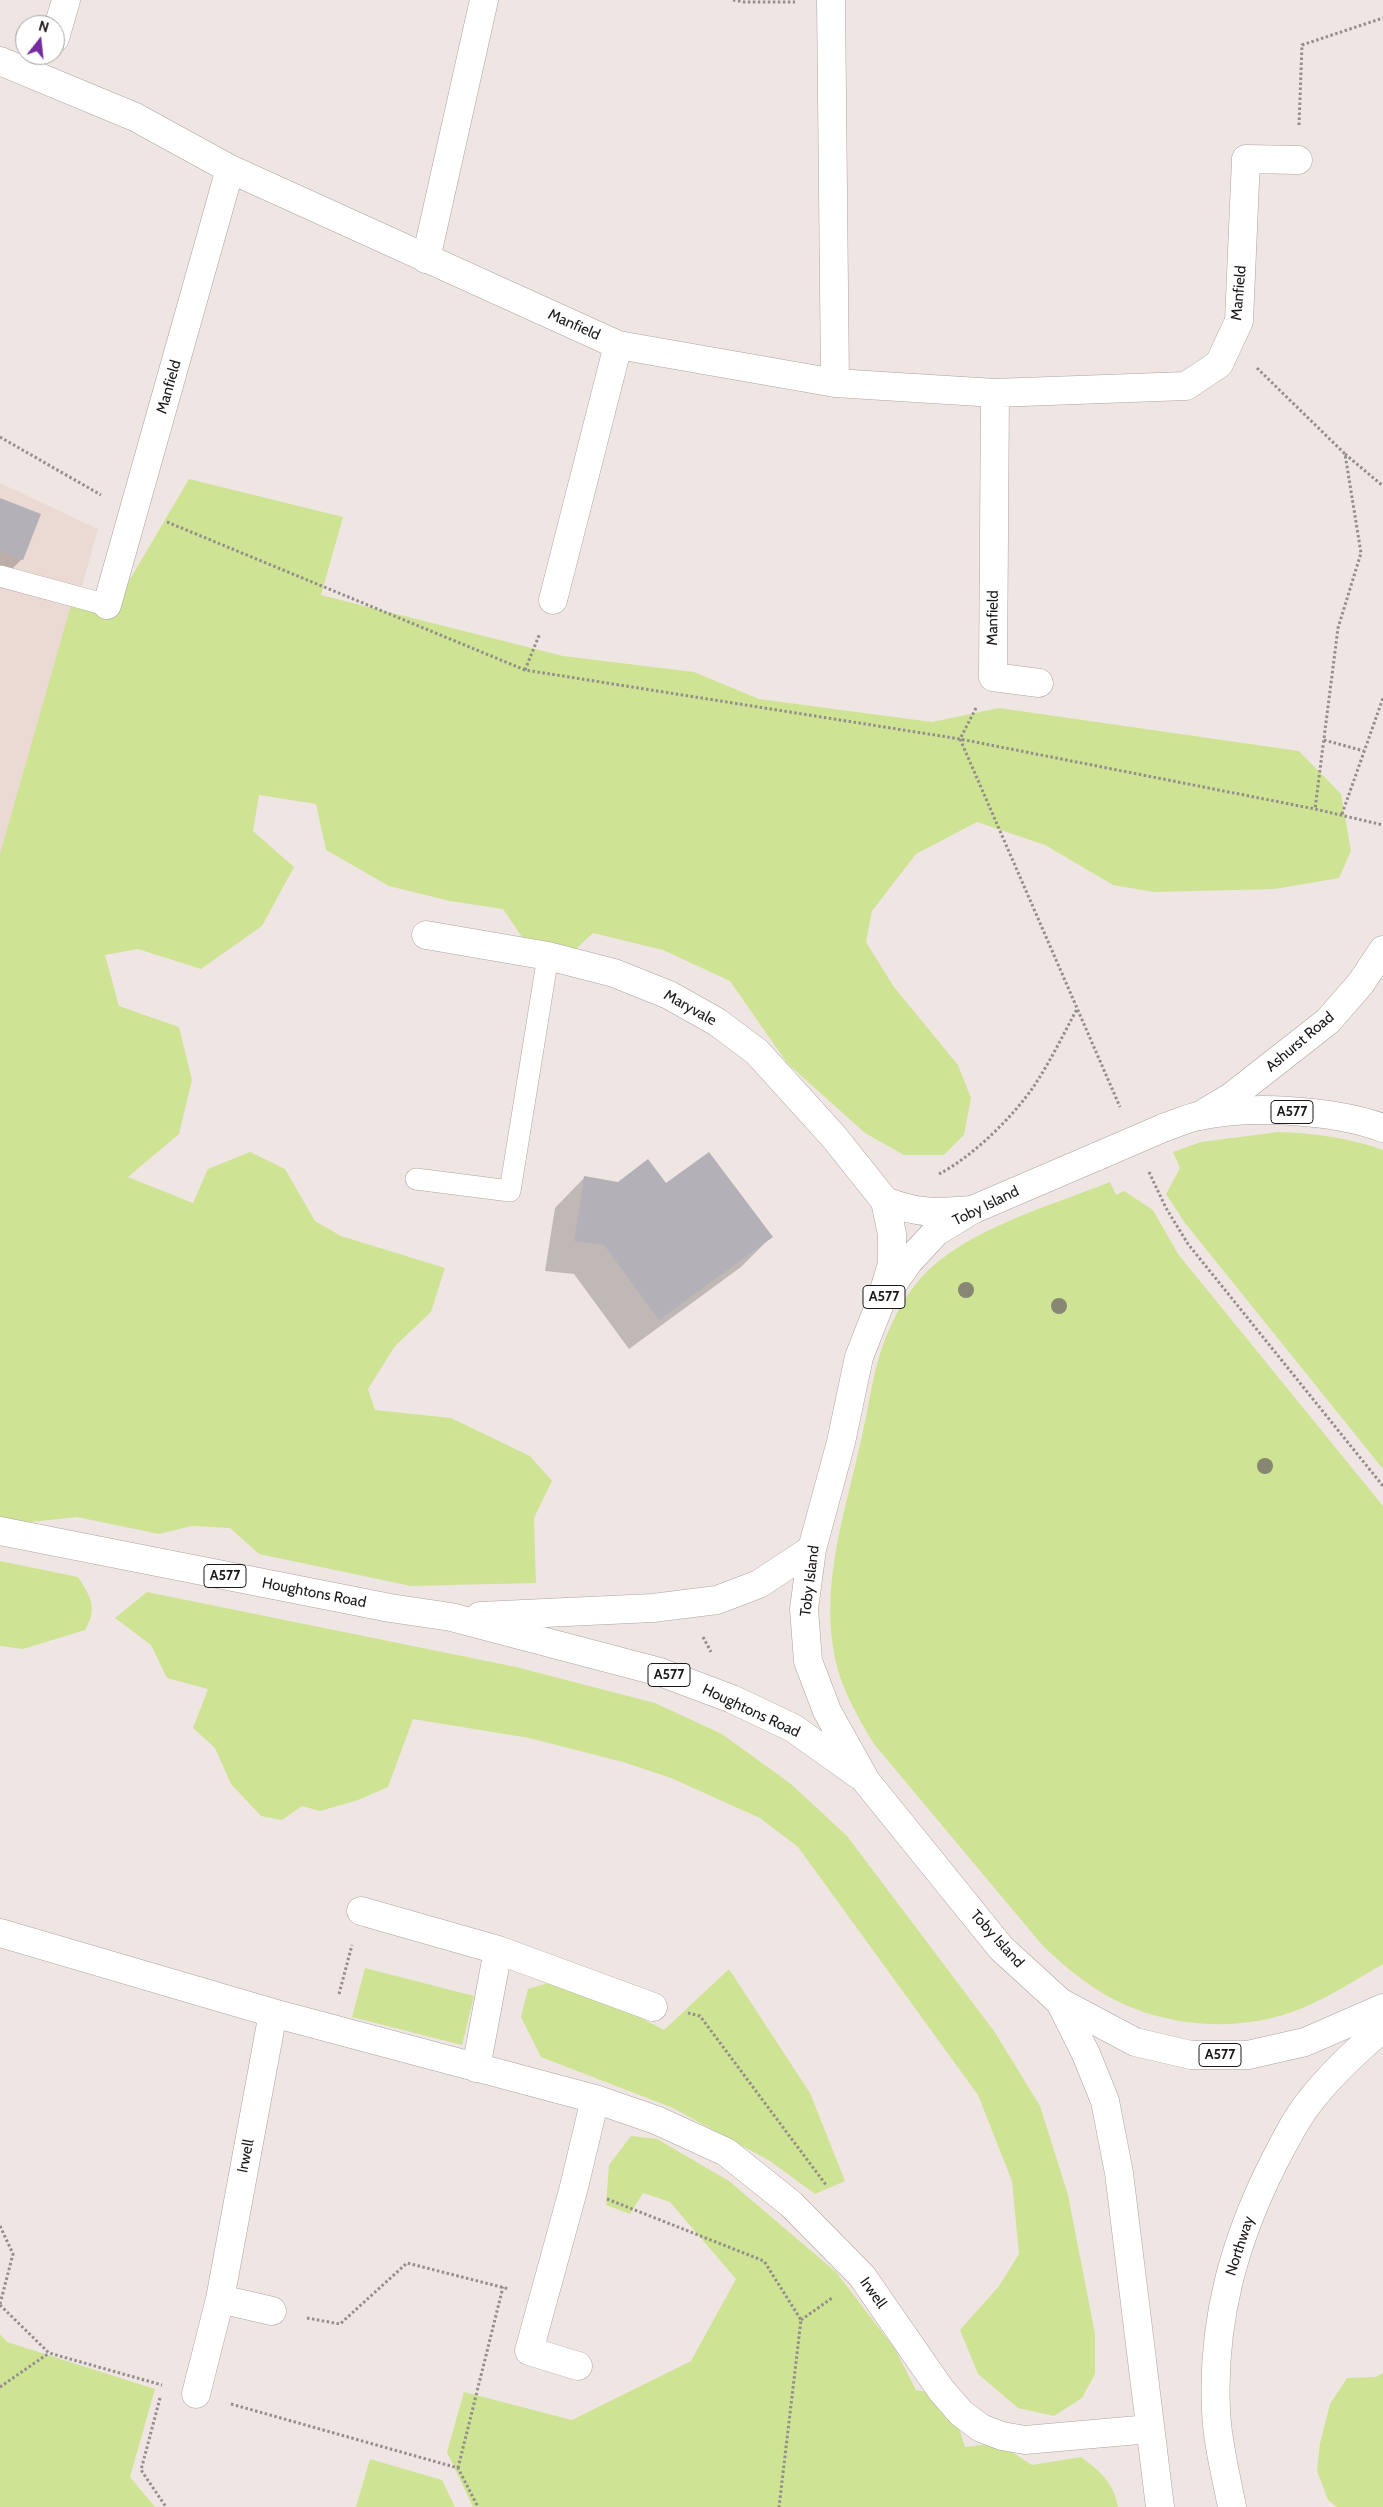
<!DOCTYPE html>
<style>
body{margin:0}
#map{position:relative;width:1383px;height:2507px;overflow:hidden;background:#efe6e3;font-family:Cabin,sans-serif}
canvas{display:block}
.north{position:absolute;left:15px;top:15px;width:50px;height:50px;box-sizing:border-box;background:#fff;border:1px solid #a4a3a2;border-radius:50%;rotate:16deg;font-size:14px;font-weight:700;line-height:20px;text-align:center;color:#1b1817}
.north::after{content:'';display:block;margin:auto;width:18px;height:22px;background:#752c9f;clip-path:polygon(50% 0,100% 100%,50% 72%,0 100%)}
</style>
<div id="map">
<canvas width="1383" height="2507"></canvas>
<div class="north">N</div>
</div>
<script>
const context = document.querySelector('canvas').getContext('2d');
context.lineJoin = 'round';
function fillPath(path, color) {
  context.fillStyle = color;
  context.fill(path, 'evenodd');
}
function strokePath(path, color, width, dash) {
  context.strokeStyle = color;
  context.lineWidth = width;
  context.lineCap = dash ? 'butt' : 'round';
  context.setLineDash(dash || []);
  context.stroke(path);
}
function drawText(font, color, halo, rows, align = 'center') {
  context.font = font + ' Cabin,sans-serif';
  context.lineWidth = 4;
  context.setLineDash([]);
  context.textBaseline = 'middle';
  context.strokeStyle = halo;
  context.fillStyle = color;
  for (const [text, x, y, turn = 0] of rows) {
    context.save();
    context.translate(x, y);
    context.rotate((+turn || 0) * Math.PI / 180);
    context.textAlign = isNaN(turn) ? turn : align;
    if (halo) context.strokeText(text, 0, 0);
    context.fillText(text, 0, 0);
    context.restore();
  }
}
const built = new Path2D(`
 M0 483 98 529 0 879Z`);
const green = new Path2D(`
 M189 479 343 517 321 595 563 656 694 672 759 699 932 722 999 708 1299 751 1341 794 1351 851 1339 878 1275 889 1154 892 1113 885 1045 845 977 822 916 854 872 911 866 942 894 987 958 1065 971 1098 964 1135 944 1155H904L865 1133 787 1063 730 981 663 950 593 933 576 949 524 940 503 909 450 901 389 886 326 850 316 804 259 795 253 831 294 867 262 926 201 969 138 949 105 955 119 1006 179 1027 192 1080 179 1134 128 1177 193 1203 208 1169 250 1152 285 1169 315 1221 341 1236 445 1268 431 1312 395 1346 368 1389 375 1410 451 1418 530 1456 552 1481 534 1518 536 1583 411 1586 259 1554 230 1528 192 1526 159 1534 77 1517 5 1525 0 1523V854L71 605 109 615Z
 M1278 1132C1314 1133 1349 1138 1383 1150V1469L1185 1223 1166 1194 1180 1168 1173 1152 1201 1142Z
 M1110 1182 1116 1195 1124 1191 1153 1210 1178 1254 1383 1506V1964C1356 1980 1329 1997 1300 2009 1235 2035 1154 2027 1096 1989 1077 1977 1060 1962 1043 1946L874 1744C856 1714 838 1683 833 1647 822 1576 847 1505 862 1436 870 1401 874 1362 889 1330 897 1311 907 1294 920 1279 963 1230 1050 1206 1110 1182Z
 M0 1561 78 1577C91 1597 98 1608 85 1630L23 1649 0 1646Z
 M147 1592 516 1667 655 1703 722 1734 791 1784 847 1836 994 2031 1040 2106 1068 2195 1095 2334V2374L1082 2398 1054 2416 1018 2408 978 2374 960 2330 999 2286 1019 2254 1012 2181 978 2095 798 1847 760 1818 671 1778 623 1762 529 1738 413 1719 388 1787 358 1800 320 1811 302 1806 282 1820 261 1816 231 1784 215 1748 193 1728 208 1689 167 1678 151 1645 115 1618Z
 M365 1968 474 1996 462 2045 352 2017Z
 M729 1969 810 2093 845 2181 815 2194 770 2161 673 2108 541 2057 521 2017 528 1989 558 1980 613 2003 664 2030Z
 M631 2136 657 2139 729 2181 836 2272 895 2349 916 2390 949 2396 965 2447 998 2443 1032 2465 1081 2457C1100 2471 1114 2483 1118 2507H473L447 2452 464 2392 572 2420 691 2361 736 2279 670 2202 643 2193 630 2214 606 2205 609 2165Z
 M0 2334 7 2342 155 2389 130 2477 155 2507H0Z
 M1383 2373V2507H1337L1328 2500 1317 2471 1320 2443 1330 2404 1347 2378 1376 2377Z
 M370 2459 442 2480 455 2507H356Z`);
const shadow = new Path2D(`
 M0 500 22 559 0 581Z
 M585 1177 619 1183 665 1185 771 1237 741 1267 629 1349 574 1274 545 1271 555 1208Z`);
const building = new Path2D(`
 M0 498 41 514 23 560 0 551Z
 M709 1152 773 1237 659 1320 604 1245 574 1241 584 1176 618 1182 648 1159 666 1183Z`);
const path = new Path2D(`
 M733 0 744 2H795
 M1299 125 1302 45 1383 18
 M1257 368 1345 454 1361 553 1338 628 1315 809
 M0 437 101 495
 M1345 454 1383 486
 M167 522 525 670 960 739 1315 809 1383 825
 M525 670 540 633
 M976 708 960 739 1120 1107
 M1324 740 1364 751
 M1342 814 1383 698
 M1149 1172 1166 1208 1188 1244 1383 1486
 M939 1174C972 1157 1013 1117 1034 1086 1050 1062 1063 1035 1077 1009
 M703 1637 711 1652
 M339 1994 352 1945
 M688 2013 700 2016 826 2185
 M607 2199 764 2261 801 2320 779 2507
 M0 2226 13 2254 0 2304
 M0 2305 49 2353 162 2385
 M307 2318 340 2324 407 2263 509 2289
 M801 2320 832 2298
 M0 2387 49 2353
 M160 2398 141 2470 166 2507
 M231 2404 458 2468 478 2507
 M458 2468 503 2287`);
const service = new Path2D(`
 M0 576 107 605
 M416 1179 510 1191 548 956`);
const minor = new Path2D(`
 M831 0 835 383
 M55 38 66 0
 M0 61 135 117 230 169 618 345 835 383 995 393 1186 386 1219 364 1239 321 1246 159 1298 160
 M426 259 484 0
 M995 393 993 677 1039 683
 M553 600 618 345
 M107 605 230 169
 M426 935 548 956 614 973 669 995 717 1022 757 1052 834 1137 885 1201 892 1234V1264L882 1297
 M885 1201C919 1214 936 1213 972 1210
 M361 1911 498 1950 653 2007
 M0 1933 273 2013 595 2099 656 2120 726 2152 791 2204 862 2276 941 2390 961 2413 981 2428 1002 2436 1025 2440 1150 2429
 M476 2068 498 1950
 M220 2299 272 2311
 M578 2366 529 2351 574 2187 595 2099
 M196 2394 220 2299 273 2013`);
const tertiary = new Path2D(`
 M1199 1116 1231 1097 1328 1021 1361 983 1383 950
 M1060 2002 1086 2054 1105 2101 1119 2173 1160 2507
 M1232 2507C1226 2475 1217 2442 1216 2410 1212 2321 1234 2241 1274 2162 1285 2141 1296 2118 1311 2100 1332 2073 1357 2050 1383 2028`);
const primary = new Path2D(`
 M1163 1128C1175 1124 1187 1118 1199 1116 1251 1105 1334 1110 1383 1128
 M1098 1156 972 1210 936 1232 909 1261 881 1301 859 1357 841 1442 812 1549 804 1609 808 1661 827 1711 866 1781 1001 1948 1060 2002 1135 2042 1191 2055H1248L1305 2042 1383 2008
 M0 1531 390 1608 451 1617 660 1672 732 1699 793 1728 859 1775
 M480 1616 653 1608 717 1600 759 1584 812 1549`);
const primaryBridge = new Path2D(`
 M1098 1156 1163 1128`);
const trees = [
 [966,1290],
 [1059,1306],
 [1265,1466]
];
const shields = [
 [1292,1112,42],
 [884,1297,42],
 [225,1576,42],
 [669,1675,42],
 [1220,2055,42]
];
const shieldNames = [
 ["A577",1292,1112],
 ["A577",884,1297],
 ["A577",225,1576],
 ["A577",669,1675],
 ["A577",1220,2055]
];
const streetNames = [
 ["Manfield",1239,293,-85],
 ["Manfield",574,325,24],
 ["Manfield",169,387,-74],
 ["Manfield",993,618,-89],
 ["Maryvale",690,1008,29],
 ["Ashurst Road",1300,1042,-40],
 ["Toby Island",986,1206,-26],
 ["Toby Island",810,1581,-83],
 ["Houghtons Road",314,1593,11],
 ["Houghtons Road",751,1711,25],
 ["Toby Island",997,1939,48],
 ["Irwell",246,2156,-79],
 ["Northway",1240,2246,-72],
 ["Irwell",873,2293,54]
];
fillPath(built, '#eadad3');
fillPath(green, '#cfe395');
fillPath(shadow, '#0003');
fillPath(building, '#b4b0b7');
strokePath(service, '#aba39f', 22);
strokePath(minor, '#aba39f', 29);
strokePath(tertiary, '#aba39f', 29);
strokePath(primary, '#aba39f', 29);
strokePath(path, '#938d8b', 3, [2.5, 2.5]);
strokePath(service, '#fff', 21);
strokePath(minor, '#fff', 28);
strokePath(tertiary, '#fff', 28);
strokePath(primary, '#fff', 28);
strokePath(primaryBridge, '#aba39f', 29, []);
strokePath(primaryBridge, '#fff', 28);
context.fillStyle = '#878773';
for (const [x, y] of trees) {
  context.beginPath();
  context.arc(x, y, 8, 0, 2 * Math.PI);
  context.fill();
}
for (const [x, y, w] of shields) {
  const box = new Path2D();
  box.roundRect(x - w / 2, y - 11.5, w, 23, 4);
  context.fillStyle = '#fff';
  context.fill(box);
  strokePath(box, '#1b1817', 1);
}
drawText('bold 14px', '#1b1817', null, shieldNames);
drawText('15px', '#1b1817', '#fff', streetNames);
</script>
